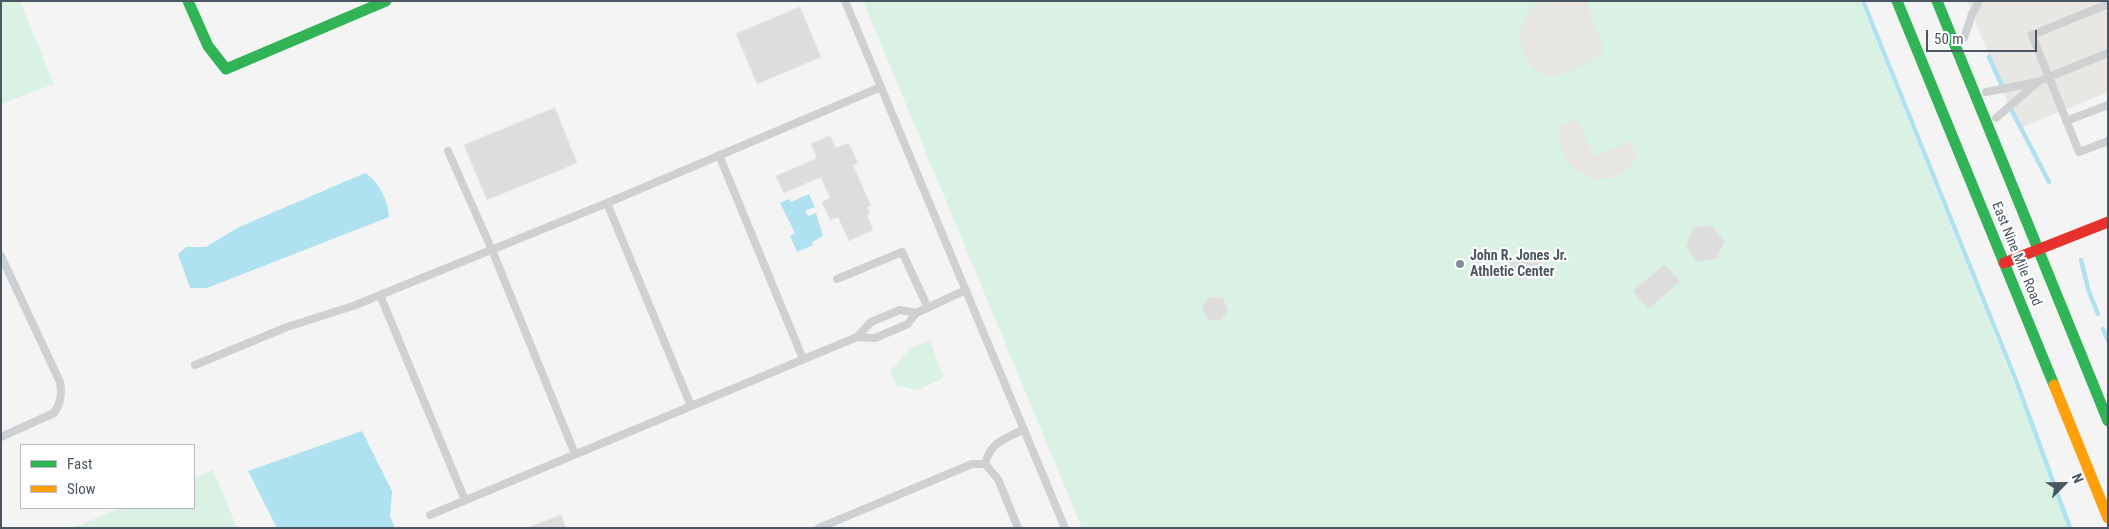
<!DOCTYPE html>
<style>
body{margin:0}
#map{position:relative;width:2109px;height:529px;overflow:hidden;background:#f4f4f4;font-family:"Roboto Condensed",sans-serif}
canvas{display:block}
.frame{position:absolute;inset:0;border:2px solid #4a5661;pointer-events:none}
.legend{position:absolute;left:20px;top:444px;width:175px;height:65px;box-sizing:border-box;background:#fff;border:1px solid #b7bbc0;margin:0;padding:6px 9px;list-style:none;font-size:15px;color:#4a5661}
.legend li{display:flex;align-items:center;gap:10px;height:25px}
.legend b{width:25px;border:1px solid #b7bbc0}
.north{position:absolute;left:2039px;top:459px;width:50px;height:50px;-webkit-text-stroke:4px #fff;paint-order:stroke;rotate:67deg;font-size:14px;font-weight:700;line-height:20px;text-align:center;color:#4a5661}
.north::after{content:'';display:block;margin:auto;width:18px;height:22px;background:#4a5661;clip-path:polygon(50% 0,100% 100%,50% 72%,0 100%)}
.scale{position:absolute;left:1926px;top:30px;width:111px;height:22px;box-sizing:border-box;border:2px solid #4a5661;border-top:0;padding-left:6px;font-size:15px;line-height:18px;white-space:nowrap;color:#4a5661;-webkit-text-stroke:4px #fff;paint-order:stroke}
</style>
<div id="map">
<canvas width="2109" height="529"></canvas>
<div class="frame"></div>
<ul class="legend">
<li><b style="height:6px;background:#30b455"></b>Fast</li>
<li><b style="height:6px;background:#ff9f0a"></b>Slow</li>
</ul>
<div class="north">N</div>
<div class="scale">50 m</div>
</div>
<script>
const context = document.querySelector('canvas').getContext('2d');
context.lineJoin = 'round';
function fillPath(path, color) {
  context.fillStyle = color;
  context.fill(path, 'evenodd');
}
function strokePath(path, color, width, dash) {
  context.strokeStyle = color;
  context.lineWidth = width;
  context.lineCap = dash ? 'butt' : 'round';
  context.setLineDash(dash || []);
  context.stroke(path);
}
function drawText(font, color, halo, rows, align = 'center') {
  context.font = font + ' "Roboto Condensed",sans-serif';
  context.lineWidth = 4.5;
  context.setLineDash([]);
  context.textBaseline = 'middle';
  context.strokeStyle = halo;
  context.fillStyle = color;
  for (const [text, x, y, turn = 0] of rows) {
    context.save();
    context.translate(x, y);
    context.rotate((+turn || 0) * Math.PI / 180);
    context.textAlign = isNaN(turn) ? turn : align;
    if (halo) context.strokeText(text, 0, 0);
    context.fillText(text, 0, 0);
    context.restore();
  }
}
const commercial = new Path2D(`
 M1967 1H2108V92L2018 129Z`);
const green = new Path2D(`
 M1 1H20L54 84 1 104Z
 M863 1H1860L2072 528H1082Z
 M930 341 943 376 942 379 917 390 896 385 890 372 910 348Z
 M213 470 237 528H72L121 508H194V478Z`);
const sand = new Path2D(`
 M1540 1H1586L1604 50C1597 60 1588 63 1576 68 1569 71 1559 77 1551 76 1527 74 1514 42 1523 22 1527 14 1533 7 1540 1Z
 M1577 118 1592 153 1597 156 1631 141 1637 158C1632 164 1626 171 1620 174 1587 192 1553 159 1561 125Z`);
const water = new Path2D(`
 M365 173C378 180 389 202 389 217L207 288H190L178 254 186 247H206L239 227Z
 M809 194 815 207 805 211 808 216 816 213 823 236 812 242 813 245 797 252 790 236 795 233 780 203 789 199 791 202Z
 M362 431 392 491 390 516 395 528H277L248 471Z`);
const stream = new Path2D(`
 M1863 1 2017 383 2070 528
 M1989 57 2003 88
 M2012 111 2049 182
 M2081 260 2089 292 2098 314
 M2103 329 2108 340`);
const building = new Path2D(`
 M800 7 821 57 757 84 736 34Z
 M555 108 577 163 487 200 464 145Z
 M830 136 836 148 849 143 858 163 853 165 871 206 867 207 870 214 867 215 873 230 849 241 838 217 830 220 822 202 830 198 821 177 784 193 776 176 817 158 811 144Z
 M1712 226 1725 241 1717 258 1698 262 1686 247 1693 228Z
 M1537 252 1545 270 1518 281 1510 263Z
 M1665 264 1680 282 1648 309 1633 291Z
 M1209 297 1223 298 1228 310 1221 320H1207L1202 308Z
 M561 515 566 528H530V527Z`);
const lane = new Path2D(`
 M845 1 1065 528
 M2108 4 2032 35 2079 152 2108 141
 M1964 38 1972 14 1979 1
 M2044 79 2108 53
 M1986 92 2038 82 1996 118
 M2066 121 2108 105
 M448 151 492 250 575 454
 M719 155 803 359
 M607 203 881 87
 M1 256 60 382C62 394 61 403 54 413L1 437
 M837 279 902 252 928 308
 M380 295 465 500
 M916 313 900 310 871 322 857 337 875 338 908 324 916 313 966 290
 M195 365 287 327 353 306 607 203 691 406
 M985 464C991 441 1004 440 1024 429
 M430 515 857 337
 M819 528 972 464H985L998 479 1018 528`);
const fast = new Path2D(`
 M188 1 208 46 226 69 386 1
 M1897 1 2054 385
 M1937 1 2108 421`);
const slow = new Path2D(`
 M2054 385 2108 518`);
const jam = new Path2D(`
 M2004 263 2108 222`);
const markers = [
 [1460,264,5,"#868d94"]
];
const streetNames = [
 ["East Nine Mile Road",2016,254,68]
];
const poiNames = [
 ["John R. Jones Jr.",1470,256],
 ["Athletic Center",1470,272]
];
fillPath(commercial, '#e8e7e3');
fillPath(green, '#d9f2e3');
fillPath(sand, '#e7e6e1');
fillPath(water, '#aee2f0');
strokePath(stream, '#aee2f0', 4.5);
fillPath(building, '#ddddde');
strokePath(building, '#e5e6e7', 1);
strokePath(lane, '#ced0d2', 8);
strokePath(fast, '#30b455', 11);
strokePath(slow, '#ff9f0a', 11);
strokePath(jam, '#e5322d', 11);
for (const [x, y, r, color] of markers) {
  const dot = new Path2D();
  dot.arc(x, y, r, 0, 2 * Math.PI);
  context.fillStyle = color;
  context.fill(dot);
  strokePath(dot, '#fff', 2);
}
drawText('14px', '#4a5661', '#fff', streetNames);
drawText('bold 14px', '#4a5661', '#fff', poiNames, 'left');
</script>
